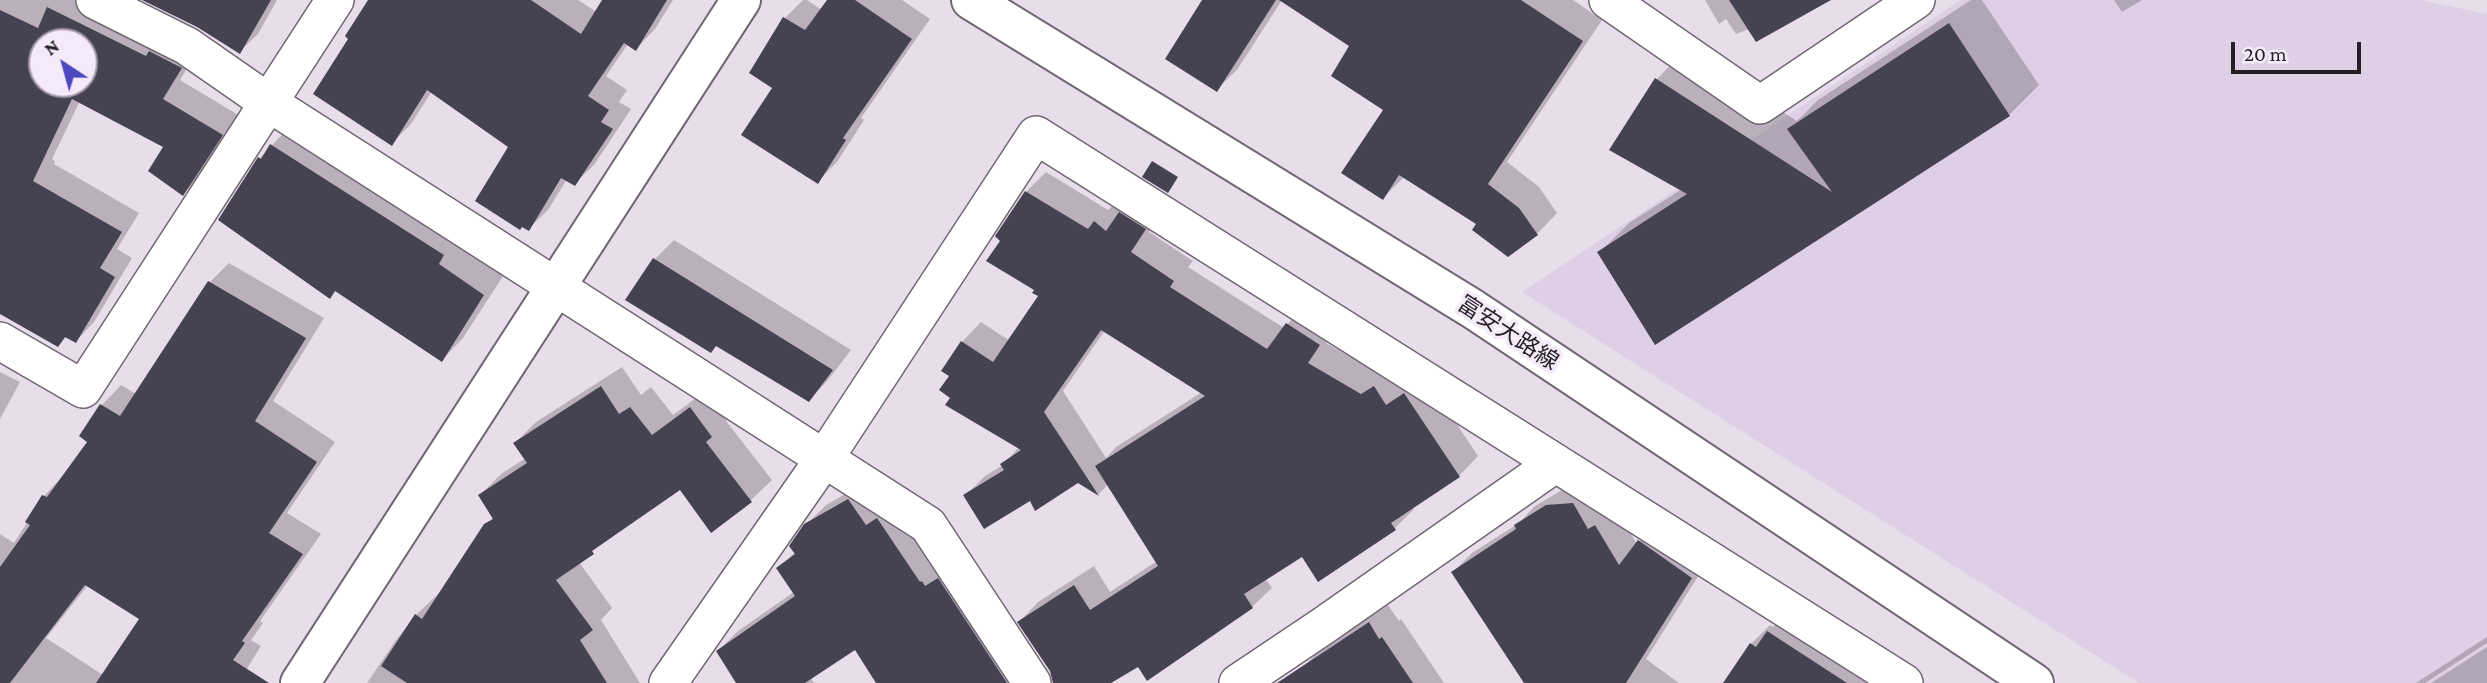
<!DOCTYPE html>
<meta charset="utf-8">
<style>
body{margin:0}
#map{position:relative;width:2487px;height:683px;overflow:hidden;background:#e8ddeb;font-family:"Crimson Pro",serif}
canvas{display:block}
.north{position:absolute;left:28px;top:28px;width:70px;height:70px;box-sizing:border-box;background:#f5eaf9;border:2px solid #a199a4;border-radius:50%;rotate:324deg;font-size:19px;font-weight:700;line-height:28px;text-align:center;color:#231f24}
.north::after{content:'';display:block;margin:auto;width:24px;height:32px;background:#4c47be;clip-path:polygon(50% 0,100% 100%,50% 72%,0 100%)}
.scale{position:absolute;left:2231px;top:42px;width:130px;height:32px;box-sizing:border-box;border:4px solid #231f24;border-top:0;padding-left:9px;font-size:21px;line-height:24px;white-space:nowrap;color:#231f24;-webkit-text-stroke:5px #f5eaf9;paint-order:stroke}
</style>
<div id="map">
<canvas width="2487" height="683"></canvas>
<div class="north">N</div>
<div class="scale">20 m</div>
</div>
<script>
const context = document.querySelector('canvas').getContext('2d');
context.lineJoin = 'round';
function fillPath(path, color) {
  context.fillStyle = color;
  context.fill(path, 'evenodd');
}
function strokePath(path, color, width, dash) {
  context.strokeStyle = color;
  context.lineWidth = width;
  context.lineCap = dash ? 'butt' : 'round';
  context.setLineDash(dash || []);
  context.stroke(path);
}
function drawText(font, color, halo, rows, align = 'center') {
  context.font = font + ' "Crimson Pro","Noto Sans JP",serif';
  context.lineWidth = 7;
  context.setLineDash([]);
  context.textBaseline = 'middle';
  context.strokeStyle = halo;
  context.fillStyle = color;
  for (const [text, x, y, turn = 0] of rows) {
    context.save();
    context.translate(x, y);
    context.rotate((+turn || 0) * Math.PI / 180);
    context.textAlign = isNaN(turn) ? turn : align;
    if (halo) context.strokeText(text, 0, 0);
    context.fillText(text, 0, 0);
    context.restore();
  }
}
const built = new Path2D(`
 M1961 0H2420L2487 14V683H2139L1522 292Z`);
const shadow = new Path2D(`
 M0 0H103L199 49 180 80 240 116 201 175 183 194 165 146 80 101 52 159 55 161 54 164 139 213 117 249 132 258 94 322 76 341 67 336 58 345 0 312ZM42 42H84V84H42Z
 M146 0H277L258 34 239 52 197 26Z
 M370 0H578L595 11 604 0H673L655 29 636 49 628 44 606 76 627 90 619 102 631 109 594 165 574 184 567 179 548 210 528 229 510 147 432 91 411 124 392 143 351 38Z
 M803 0H807L822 10 829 0H902L930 19 861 118 864 120 837 162 817 182 774 87 751 73 785 18Z
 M1204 0H1282L1237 70 1216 90Z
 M1282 0H1573L1602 20 1507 162 1539 187 1557 213 1537 234 1405 176 1383 198 1385 109 1352 46Z
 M1705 0H1824L1736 34 1726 19 1719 24Z
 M1971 0H1982L2039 85 2009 115 1656 342 1600 252 1629 223 1682 189 1611 150 1657 79 1686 49 1797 121 1818 100Z
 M2114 0H2142L2122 12Z
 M293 123 505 273 463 338 442 360 337 290 330 296 220 219 260 158Z
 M1046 172 1108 210 1115 203 1164 209 1149 232 1193 261 1188 267 1284 328 1306 304 1338 325 1326 343 1382 375H1424L1478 456 1459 476 1412 507 1414 509 1394 529 1302 554 1265 578 1272 588 1252 607 1107 683H1054L1051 671 1019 622 1038 602 1094 566 1110 592 1157 561 1108 484 1099 494 1078 481 1031 498 965 496 985 476 1003 465 1019 447 952 397V376L962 342 981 322 1010 341 1041 296 998 236 1026 192ZM1105 330 1202 392 1116 447 1106 458 1063 391Z
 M674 240 851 350 828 380 809 400 655 259Z
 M229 263 324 318 273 401 335 442 287 513 321 534 260 621 263 623 251 640 261 646 238 683H0V534L14 543 44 496 63 476 90 441 81 436 102 405 121 385 136 394 209 283ZM88 585 141 619 103 675 46 638Z
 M622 367 641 395 651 387 673 415 711 387 731 415 726 421 772 480 751 500 712 530 680 487 606 539 579 562 612 608 601 620 640 683H367L396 640 416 615 437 595 439 596 486 525 494 517 480 495 501 474 526 458 515 443 536 422Z
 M0 372 20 382 0 419Z
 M868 481 1044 683H878L856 647 810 677 814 683H738L718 651 738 631 794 592 778 569 795 552 805 526 826 505Z
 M1567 487 1614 507 1637 544 1658 522 1709 559 1646 659 1679 683H1526L1453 572 1472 553 1519 523 1535 506Z
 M1388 605 1399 621 1401 619 1444 683H1282L1301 669 1319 651Z
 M1787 613 1898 683H1725L1751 644 1770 625 1773 627Z
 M2487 637V643L2425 683H2416Z
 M2487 647V683H2431Z`);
const building = new Path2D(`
 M142 0H271L240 54 197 27Z
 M368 0H531L581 34 602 0H667L636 51 624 43 588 96 609 110 601 122 613 129 575 186 561 178 529 231 522 227 520 230 475 201 508 147 427 90 392 146 313 94 348 39 345 36Z
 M827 0H855L912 39 843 138 846 140 818 184 741 135 772 88 749 73 783 17 805 30Z
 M1202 0H1276L1217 92 1165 59Z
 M1279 0H1521L1583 41 1488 184 1519 208 1538 235 1508 257 1472 230 1476 224 1399 175 1383 200 1341 173 1383 110 1331 76 1349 46Z
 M1729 0H1831L1756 42Z
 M47 7 146 56 149 51 182 68 163 99 223 135 183 196 148 171 163 147 72 99 33 181 122 232 100 268 115 277 76 343 65 337 58 347 0 314V10L38 28ZM42 42H84V84H42Z
 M1949 23 2010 116 1655 345 1597 252 1687 194 1609 150 1655 78 1832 192 1787 129Z
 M270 144 444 255 439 264 484 295 442 362 335 291 330 299 218 220 258 157 261 159Z
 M1152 161 1178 177 1168 193 1142 177Z
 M1025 191 1088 229 1094 221 1106 231 1119 212 1146 229 1131 252 1174 281 1170 287 1267 349 1286 323 1320 345 1308 363 1361 394 1374 386 1386 405 1404 393 1460 477 1391 523 1396 530 1318 582 1302 557 1244 594 1253 608 1147 681 1138 667 1111 683H1053L1050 671 1017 622 1074 585 1090 610 1158 566 1095 466 1205 396 1101 330 1044 412 1099 496 1078 483 1035 511 1030 501 984 529 963 495 1004 470 1000 464 1021 450 945 405 950 398 939 390 949 376 941 371 961 341 993 362 1038 296 1032 293 1034 290 986 261 1000 241 995 236Z
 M653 258 833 370 809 402 716 346 711 353 625 300Z
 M208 281 306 338 255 421 317 462 269 533 303 554 242 641 245 643 233 660 269 683H96L139 619 85 585 10 683H0V567L30 525 25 522 42 495 47 497 87 442 79 436 100 404 120 416Z
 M601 386 619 414 630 407 652 435 690 407 712 437 706 442 752 502 711 533 680 490 592 551 594 554 556 580 593 630 580 640 607 683H407L381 666 415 614 422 619 484 524 493 519 478 495 527 463 513 443Z
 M848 499 866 525 877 518 920 582 922 581 925 586 938 578 1007 683H876L855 650 805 683H736L716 651 795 596 776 568 795 554 789 546 804 524Z
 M1573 503 1588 529 1595 525 1619 565 1638 540 1692 578 1626 683H1524L1451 572 1516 529 1514 525 1546 505Z
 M1369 622 1379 639 1382 637 1413 683H1277Z
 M1767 631 1847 683H1723L1750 643 1756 647Z`);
const street = new Path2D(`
 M95 0 187 46 269 103 928 525 1032 683
 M1608 0 1760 105 1916 0
 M0 341 83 389 335 0
 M668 683 824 459 1036 135 1904 683
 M1238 683 1323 626 1556 463`);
const secondary = new Path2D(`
 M971 0 1473 309 2034 683
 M300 683 741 0`);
const streetNames = [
 ["富安大路線",1508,333,33]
];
fillPath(built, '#dfcfe4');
fillPath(shadow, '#0003');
fillPath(building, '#454351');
strokePath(street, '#716774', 40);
strokePath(secondary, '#716774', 42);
strokePath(street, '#fff', 37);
strokePath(secondary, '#fff', 38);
drawText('23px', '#231f24', '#f5eaf9', streetNames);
</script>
